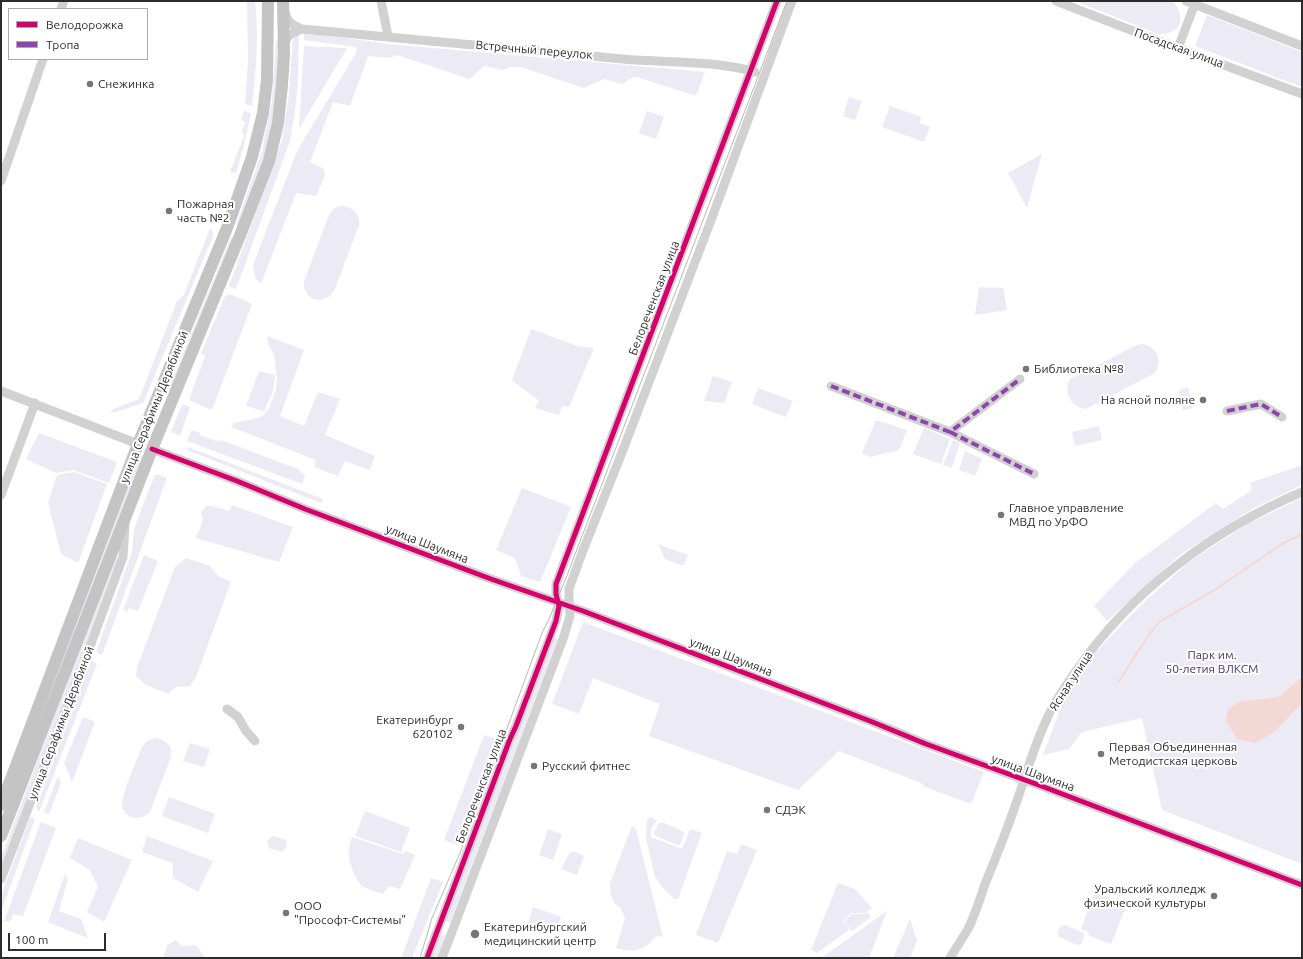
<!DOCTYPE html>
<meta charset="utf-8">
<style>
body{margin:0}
#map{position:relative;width:1303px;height:959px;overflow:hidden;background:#fff;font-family:Ubuntu,sans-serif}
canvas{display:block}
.frame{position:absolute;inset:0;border:2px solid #2c2c2c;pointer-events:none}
.legend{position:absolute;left:8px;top:8px;width:140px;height:52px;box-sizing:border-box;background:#fff;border:1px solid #ababab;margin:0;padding:5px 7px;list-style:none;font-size:12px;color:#2c2c2c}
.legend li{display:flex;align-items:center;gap:8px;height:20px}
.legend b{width:20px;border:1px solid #ababab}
.scale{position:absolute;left:8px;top:933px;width:98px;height:18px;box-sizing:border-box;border:2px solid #2c2c2c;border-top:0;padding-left:5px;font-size:12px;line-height:14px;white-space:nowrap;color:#2c2c2c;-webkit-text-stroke:3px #fff;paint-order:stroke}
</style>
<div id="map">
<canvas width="1303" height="959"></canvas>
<div class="frame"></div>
<ul class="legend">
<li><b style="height:5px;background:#d6006c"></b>Велодорожка</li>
<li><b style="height:5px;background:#8e44ad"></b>Тропа</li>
</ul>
<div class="scale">100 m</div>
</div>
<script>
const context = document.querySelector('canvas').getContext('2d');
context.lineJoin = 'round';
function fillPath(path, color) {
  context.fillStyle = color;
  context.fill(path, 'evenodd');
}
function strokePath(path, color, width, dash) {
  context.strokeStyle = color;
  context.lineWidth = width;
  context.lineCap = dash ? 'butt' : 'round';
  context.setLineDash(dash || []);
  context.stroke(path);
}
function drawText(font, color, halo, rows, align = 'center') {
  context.font = font + ' Ubuntu,sans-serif';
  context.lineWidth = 4;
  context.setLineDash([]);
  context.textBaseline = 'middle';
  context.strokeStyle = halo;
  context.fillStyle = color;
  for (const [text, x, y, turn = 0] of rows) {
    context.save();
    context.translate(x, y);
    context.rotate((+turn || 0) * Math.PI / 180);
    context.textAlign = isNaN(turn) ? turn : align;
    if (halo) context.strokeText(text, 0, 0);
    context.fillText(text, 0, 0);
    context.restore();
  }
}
const green = new Path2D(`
 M247 1H255C259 36 256 71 252 106L245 104 248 61Z
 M1075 1H1173C1187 18 1181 35 1158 34Z
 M1207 15 1302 52V87L1195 46Z
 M304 32 388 44 705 72 696 96 637 77H633L622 84 604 79 584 88 520 67H511L503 70 484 66 470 79 397 55 389 58 368 56 350 106 333 102 310 162 324 169 325 175 316 196 296 193 261 284 255 278 253 265 297 151 356 53 357 48 356 47 304 40Z
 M299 34 298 83 295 112 290 141 236 289 229 286 282 140 289 94 293 36Z
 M276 41H280L274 115 265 154 239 226 236 225 262 152 265 136 272 101Z
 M304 46 347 48 299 129Z
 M849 97 862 101 855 120 843 116Z
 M890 106 921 117 920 123 930 127 924 142 882 127Z
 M244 110 251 114 243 149 236 173 230 172 244 136 242 130 245 122 241 120Z
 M647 111 664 117 656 139 639 133Z
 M1042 154 1027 208 1008 173Z
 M339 206C352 205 360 213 359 225L334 291C323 307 302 300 304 281L329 215 333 209Z
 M210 228 214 234 143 403 116 412H110L113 409 139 399 177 301 184 295Z
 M231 237 234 238 172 390 169 388Z
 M979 287 1003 288 1007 310 975 315Z
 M230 294 252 304 212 410 189 400 205 356 201 353 225 296Z
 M531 329 577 346 594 348 569 407 562 406 559 415 535 408 539 401 512 380Z
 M267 336 304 350 280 416 304 426 318 392 340 399 325 435 375 456 370 470 345 461 338 476 314 467 316 460 231 427 234 423 258 418 264 415 269 408 276 390 277 378 274 355 268 344Z
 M1143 344C1157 347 1163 360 1155 373L1086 409C1071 407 1063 393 1070 379L1137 345Z
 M259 371 275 375 273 391 264 411 246 406Z
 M713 376 732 382 724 403 704 401Z
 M1188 387 1193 408 1183 410 1179 390Z
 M758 388 793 401 786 417 752 404Z
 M182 404 190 407 180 436 171 432Z
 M876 420 907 430 899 450 870 457 862 453Z
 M1099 426 1102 440 1075 446 1072 432Z
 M924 428 950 439 941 464 913 454Z
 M192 430 200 433V435L220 442 221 440 298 469 305 476 302 484 187 441Z
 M39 433 117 462 109 483 73 470 56 473 26 459Z
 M953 440 960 443 952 468 943 465Z
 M188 447 323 499 321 503 187 450Z
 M965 451 982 459 975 476 959 470Z
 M140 455 144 457 1 828V817L139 457Z
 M1302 465V485L1254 508 1181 554 1107 621 1094 606 1134 564 1216 503 1223 509 1252 490 1250 483Z
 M74 472 107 484 78 563 61 554 48 503 57 475Z
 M155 474 167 478 102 655 96 652 132 552 134 529Z
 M522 488 571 507 540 582 521 576 515 558 496 550Z
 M1302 498V864L1162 810 1142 718 1082 732 1069 749 1043 755 1065 697 1096 652 1142 604 1189 562 1247 524Z
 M232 505 293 527 279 562 196 538 203 520 201 512 206 506H212L229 511Z
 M658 544 688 555 683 566 665 559Z
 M119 546 117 563 1 870V857Z
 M144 555 158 561 138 611 129 608 127 612 123 610Z
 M186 558 210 566 218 576 231 582 196 677 190 686 176 687 168 694 146 685 136 676 137 667 175 567Z
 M583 622 984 772 971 804 925 787 921 783 839 751 798 790 649 736 660 704 593 678 579 714 552 704Z
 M553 637 558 639 450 923 445 921Z
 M91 661 97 664 39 812 36 808Z
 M83 717 95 722 72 782 64 763Z
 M484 735 496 739 457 845 444 840Z
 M156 738C167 740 173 747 171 757L150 812C140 822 123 819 122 804 121 798 140 748 145 743 148 740 152 739 156 738Z
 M190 743 210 749 204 767 183 761Z
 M58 776 61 783 49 814 44 812Z
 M169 797 215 814 208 833 162 816Z
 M365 811 410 828 401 852 355 836Z
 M30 817 35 819 1 912V896Z
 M650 817 657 820 651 829V837L682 849 690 829 702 833 678 899H674L664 889 655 877 646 839 647 820Z
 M41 822 56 828 23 916 13 914 10 922 4 921Z
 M662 822 684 832V834L680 845H677L656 836 654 833 658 824Z
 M632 826 636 829 663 937 656 936C646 951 632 953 616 948L625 918C623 915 623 912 621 909 619 906 618 907 616 905 611 900 610 889 610 883Z
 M548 829 562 834 553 860 539 855Z
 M147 836 213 861 198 892 173 878V863L142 852Z
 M273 836 287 840 286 848 282 852 269 848 267 841Z
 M352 837 403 854 405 851 415 855 400 889 389 886 383 894C377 892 370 890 364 887 356 882 350 865 349 856 348 849 350 843 352 837Z
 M78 838 132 860 104 922 87 912 98 887 90 870 70 858Z
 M741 844 757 850 718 943 696 935 727 851 737 854Z
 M570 852H576L584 856 577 875 561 869Z
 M65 874 68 879 59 911 81 919 88 938 48 922Z
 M431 878 443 882 412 958H401Z
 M838 883 855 889 872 908 865 913H851L843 921 850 929 817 953 811 950Z
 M1095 892 1127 904 1111 944 1088 935 1089 932 1081 929Z
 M533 907 561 917 555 932 528 923Z
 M887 911 869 958H821Z
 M867 912 871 917 852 931 844 921 852 914H865Z
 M910 919 917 941 910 958H893Z
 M1065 925 1084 933V937L1081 944 1077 945 1059 937 1057 933 1060 927Z
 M440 935 445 937 438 958H432Z
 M176 940 182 946 196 945 205 958H163L167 945Z`);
const water = new Path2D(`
 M1302 677V703L1274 732 1255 743 1237 739 1226 721 1228 709 1239 702 1279 697Z`);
const stream = new Path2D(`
 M1119 681 1148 636 1159 622 1216 589 1282 544 1302 534`);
const minor = new Path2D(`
 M381 1 388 36
 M1056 1 1159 41 1302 94
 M1186 1 1302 46
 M61 9 64 1
 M285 12C288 23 292 25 302 29 409 38 516 48 623 59 666 63 713 60 755 72
 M284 45 289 35 302 29
 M1178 48 1196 1
 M1 181 43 59
 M831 386 950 432 1020 379
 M1 391 138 444
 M1227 411 1261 404 1282 417
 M950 432 1034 474
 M152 449 237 481 305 509 491 579 583 611 870 721 926 744 1036 784 1302 885
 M1 495 35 403
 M227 709 238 717 246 731 255 741
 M1 879 88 652 123 557 125 525
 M427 958 510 739 516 726 556 621 559 606 556 594V584L777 1
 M442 958 563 639 570 616 569 598V589L582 553 621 455 710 223 792 1
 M950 958C956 948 962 939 968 929 975 915 980 899 985 884 997 855 1008 827 1018 798 1027 772 1034 746 1046 721 1053 703 1065 687 1076 671 1131 591 1213 530 1302 492`);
const major = new Path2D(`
 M1 805 138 444 227 228 252 157 263 113 267 80 268 1
 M1 836 152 449 241 233 269 161 278 123 282 85 284 54 283 1`);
const tram = new Path2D(`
 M420 958 432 918 460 853 509 723 542 633 549 619 566 578 787 1`);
const quiet = new Path2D(`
 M831 386 950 432 1020 379
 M1227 411 1261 404 1282 417
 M950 432 1034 474`);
const cycleway = new Path2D(`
 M152 449 237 481 305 509 491 579 583 611 870 721 926 744 1036 784 1302 885
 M427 958 510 739 516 726 556 621 559 606 556 594V584L777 1`);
const markers = [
 [90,84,4,"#767676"],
 [169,211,4,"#767676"],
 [1026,369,4,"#767676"],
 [1203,400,4,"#767676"],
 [1001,515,4,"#767676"],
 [461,727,4,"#767676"],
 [1101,754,4,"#767676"],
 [534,766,4,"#767676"],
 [767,810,4,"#767676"],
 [1214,896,4,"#767676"],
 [286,913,4,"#767676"],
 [475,934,5,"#767676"]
];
const streetNames = [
 ["Посадская улица",1179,48,20],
 ["Встречный переулок",534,50,5],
 ["Белореченская улица",654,298,-69],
 ["улица Серафимы Дерябиной",154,407,-68],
 ["улица Шаумяна",427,544,21],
 ["улица Шаумяна",731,657,21],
 ["Ясная улица",1071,681,-57],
 ["улица Серафимы Дерябиной",61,723,-69],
 ["улица Шаумяна",1033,773,20],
 ["Белореченская улица",481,786,-69]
];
const poiNames = [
 ["Снежинка",98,84],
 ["Пожарная",177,204],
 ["часть №2",177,218],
 ["Библиотека №8",1034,369],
 ["На ясной поляне",1195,400,"right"],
 ["Главное управление",1009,508],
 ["МВД по УрФО",1009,522],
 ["Екатеринбург",453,720,"right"],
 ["620102",453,734,"right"],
 ["Первая Объединенная",1109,747],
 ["Методистская церковь",1109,761],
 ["Русский фитнес",542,766],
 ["СДЭК",775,810],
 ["Уральский колледж",1206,889,"right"],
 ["физической культуры",1206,903,"right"],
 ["ООО",294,906],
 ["\"Прософт-Системы\"",294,920],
 ["Екатеринбургский",484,927],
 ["медицинский центр",484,941]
];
const parkNames = [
 ["Парк им.",1212,655],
 ["50-летия ВЛКСМ",1212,669]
];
fillPath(green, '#eceaf5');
fillPath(water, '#f3d8d4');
strokePath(stream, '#f3d8d4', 2);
strokePath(minor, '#d1d1d1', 9);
strokePath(major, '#c4c4c4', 12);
strokePath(tram, '#b8b8b8', 1);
strokePath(quiet, '#8e44ad', 4, [8, 4]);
strokePath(cycleway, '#d6006c', 5);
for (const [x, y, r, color] of markers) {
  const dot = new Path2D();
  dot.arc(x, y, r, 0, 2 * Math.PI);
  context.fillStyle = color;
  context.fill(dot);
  strokePath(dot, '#fff', 1.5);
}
drawText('12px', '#2c2c2c', '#fff', streetNames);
drawText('12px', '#2c2c2c', '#fff', poiNames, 'left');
drawText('12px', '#45366b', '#fff', parkNames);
</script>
